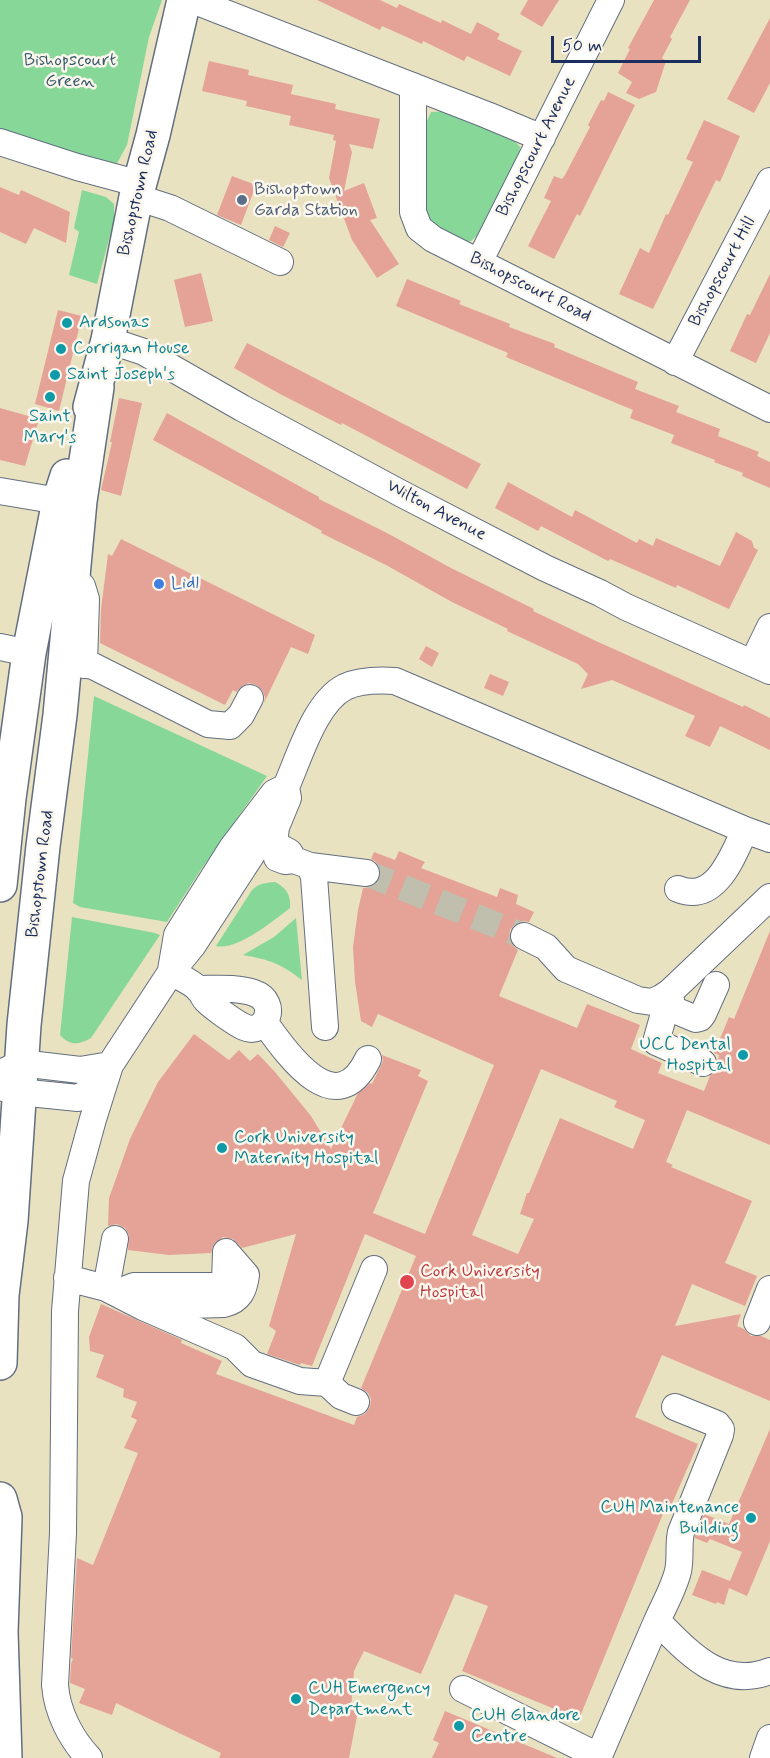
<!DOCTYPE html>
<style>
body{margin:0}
#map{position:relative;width:770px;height:1758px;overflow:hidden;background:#e9e2c0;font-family:Mynerve,sans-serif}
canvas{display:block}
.scale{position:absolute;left:551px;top:36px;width:150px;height:27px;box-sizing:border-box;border:3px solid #1b2f5e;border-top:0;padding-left:8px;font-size:18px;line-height:21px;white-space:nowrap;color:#1b2f5e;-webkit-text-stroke:4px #fbf7ec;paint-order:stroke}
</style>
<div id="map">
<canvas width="770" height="1758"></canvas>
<div class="scale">50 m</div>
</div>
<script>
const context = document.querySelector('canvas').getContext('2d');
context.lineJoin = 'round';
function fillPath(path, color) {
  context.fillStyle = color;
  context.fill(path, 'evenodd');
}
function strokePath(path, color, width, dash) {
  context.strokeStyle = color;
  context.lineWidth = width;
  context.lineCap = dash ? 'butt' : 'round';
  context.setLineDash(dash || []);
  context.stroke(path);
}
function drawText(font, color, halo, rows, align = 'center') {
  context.font = font + ' Mynerve,sans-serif';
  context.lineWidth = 5;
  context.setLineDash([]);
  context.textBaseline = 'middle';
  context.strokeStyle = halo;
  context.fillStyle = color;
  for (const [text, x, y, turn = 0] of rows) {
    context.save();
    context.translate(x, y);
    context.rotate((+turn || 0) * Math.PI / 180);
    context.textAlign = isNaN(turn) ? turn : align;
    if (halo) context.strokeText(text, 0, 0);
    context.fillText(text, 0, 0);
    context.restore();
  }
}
const green = new Path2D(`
 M0 0H162L149 37 127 145 115 167 0 131Z
 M446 111 511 137 520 147 519 158 481 232 471 241 459 242 427 221 423 206 425 125 431 112Z
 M82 190 106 197 114 204V221L97 284 69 275 79 232 74 228Z
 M94 696 267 776 200 871 167 922 80 907 73 903Z
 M275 882C287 888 291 896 290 908 273 921 237 951 216 946L252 890C259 883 265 883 275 882Z
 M72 917 155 933 160 935 91 1038C79 1045 70 1046 60 1035Z
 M296 918 302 980C280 963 270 960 243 955L274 937Z`);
const building = new Path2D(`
 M317 0H380L397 8 399 4 441 23 442 20 471 34 477 22 500 34 497 39 522 51 510 76 467 56 464 61 423 41 422 44 382 26 380 30Z
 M528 0H559L542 27 520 14Z
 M654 0H690L670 37 672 39 662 58 666 61 656 92 639 99 626 93 632 82 618 73 630 49 628 48Z
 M770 18V83L754 113 727 99Z
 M209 61 249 70 248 75 293 85 291 94 336 104 335 109 380 119 373 149 349 144 352 152 344 191 364 183 377 218 370 220 399 264 377 278 352 240 329 178 336 141 333 140 334 135 289 125 291 116 246 106 247 101 202 91Z
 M608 92 635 105 580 216 577 214 554 259 528 246 551 201 544 198 554 176 562 179 565 175 590 127 588 125 601 100 604 101Z
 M704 120 740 136 720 182 716 180 653 309 619 294 640 248 649 253 666 214 668 215 693 162 686 159Z
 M232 176 256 185 241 225 217 215Z
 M0 187 19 195 21 190 70 212 66 243 34 228 26 244 0 232Z
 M275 226 290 233 283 247 269 240Z
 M201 273 213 321 185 327 174 280Z
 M770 274V333L756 363 730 351 747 314 750 315Z
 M407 279 461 301 459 304 510 324 509 327 555 344 554 347 638 382 635 389 679 406 676 412 720 429 718 436 759 452 757 456 770 462V488L742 476 743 473 714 462 715 460 671 443 674 435 630 418 633 410 506 357 508 353 396 306Z
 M58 310 82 316 59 411 35 404Z
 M247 343 481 464 467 489 342 423 341 425 280 394 234 368Z
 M119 398 142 403 121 496 101 490 112 442H110Z
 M0 408 39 419 25 466 0 460Z
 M167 413 319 497V499L387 533 451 568 534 609 533 611 596 641 743 707 744 705 770 718V750L720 726 710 747 685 736 695 716 612 680 581 689 588 674 578 664 507 631 508 629 452 602 386 565 321 533 322 531 153 440Z
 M508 482 572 517 575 510 637 543 639 539 653 546 656 538 720 566 736 532 752 541 754 548 758 550 729 609 677 585 676 588 610 559 608 561 541 526 538 531 495 508Z
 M121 539 315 635 308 654 291 647 264 703 265 697 262 690 256 685 249 683 242 686 236 692 233 690 225 705 100 643 101 609 108 554 112 556Z
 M426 646 439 653 432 667 419 659Z
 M490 674 509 682 503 696 484 688Z
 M399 851 425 862 421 868 497 897 500 888 518 895 516 904 534 912 529 922 523 921 516 923 510 930 509 936 511 944 518 950 499 996 577 1028 587 1004 640 1025 631 1049 662 1063 658 1073 704 1091 710 1076 717 1069 719 1055 714 1053 729 1017 734 1019 770 931V1145L687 1110 666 1162 673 1165 671 1167 752 1201 725 1263 757 1276 745 1306 692 1284 675 1326 741 1314 737 1326 744 1329 751 1336H761L770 1340V1401L662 1355 635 1417 698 1444 671 1506 667 1504 579 1719 462 1671 488 1606 455 1594 421 1674 364 1651 354 1671 351 1710 358 1711 349 1758H219L221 1753 116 1703 112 1715 79 1703 85 1689 70 1683 71 1664 73 1659 71 1658 77 1558 93 1565 138 1453 124 1448 137 1420 131 1417 137 1402 123 1397 124 1389 96 1377 104 1355 90 1351 89 1337 101 1304 182 1340 181 1343 222 1361 216 1374 354 1425 357 1417 365 1414 370 1407 371 1399 368 1393 361 1388 416 1256 365 1234 312 1366 301 1363 300 1365 267 1354 276 1331 269 1326 296 1234 242 1248 233 1239 223 1237 214 1244 211 1253 169 1255 128 1250 129 1235 125 1228 117 1224 108 1226 109 1198 130 1139 158 1082 194 1034 229 1060 239 1050 250 1061 258 1054 275 1072 311 1116 331 1149 358 1093 370 1083 372 1084 383 1061 382 1055 421 1070 418 1076 428 1081 373 1213 425 1234 494 1065 378 1014 372 1027 361 1021 355 982 353 947 358 910 363 888 372 887 378 882 381 875 380 867 375 861 371 859 374 852 395 860ZM541 1069 617 1101 614 1107 645 1120 633 1149 560 1118 529 1193H527L520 1214 534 1219 518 1254 472 1235Z
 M770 1429V1541L747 1596 729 1588 724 1605 717 1602 716 1604 692 1595 702 1570 730 1581 742 1552 710 1539 707 1543 695 1538V1536L704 1514 729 1524Z
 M445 1711 557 1758H432L439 1743 433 1740Z`);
const minorTunnel = new Path2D(`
 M366 873 524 936`);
const minor = new Path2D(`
 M192 0 487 115 542 138
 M413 86V212L419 228 433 239 770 409
 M0 142 77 167 140 184
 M136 197 170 208 280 262
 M479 262 611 0
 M108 340 144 352 242 408 402 494 545 568 600 593 626 607 770 671
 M675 362 770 181
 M0 491 59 501
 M82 586 86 599 84 665
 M0 647 29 653
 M65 662 93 666 208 724 230 726 241 715 250 698
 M753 662 770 627
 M277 858 285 861 294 860 310 866 366 873
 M294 860 289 852 274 844 276 827 288 798 286 787C299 758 315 702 345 687 360 680 379 680 395 681L745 830 770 839
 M310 866 314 877 325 1027
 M678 889C716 904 732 857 745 830
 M524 936 546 947 566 969 638 1000 652 1002 661 998 670 992 770 897
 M171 970 177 935 232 848 274 793 286 787
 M171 972C179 977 192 982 198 989 202 992 203 997 206 1000 213 1007 235 1023 244 1027 266 1037 280 1002 254 993 237 987 216 989 198 989
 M670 992 656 1042 703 1063
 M670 992 672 1009 696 1019 700 1018 703 1014 716 985
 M265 1023C288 1055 336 1124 368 1059
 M5 1071 21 1063 80 1070 110 1065
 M0 1087 19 1092 78 1098 90 1091 110 1065 171 972 193 945 254 851 276 827
 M67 1278 106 1288 143 1307 235 1347 252 1364 300 1381 327 1383 374 1269
 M106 1288 115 1239
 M116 1293 134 1286H217L225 1282 226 1252
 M149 1306 224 1304C240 1300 244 1290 246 1275L226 1252
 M757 1322 770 1289
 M327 1383 341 1396 356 1402
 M657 1621C664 1605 674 1588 678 1571 681 1558 678 1545 681 1532L720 1435 721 1429 717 1424 675 1407
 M463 1689 598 1756
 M89 1758C71 1739 57 1712 55 1685L63 1533 65 1311 76 1181 93 1119 110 1065
 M598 1758 657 1621C689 1653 721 1690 770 1671
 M763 1758 770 1738`);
const major = new Path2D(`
 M90 407 108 340 136 197 153 135 184 0
 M0 885 9 798 29 653 59 501 67 476
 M0 1363 2 1295 11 1221 24 1025 43 846 60 715 80 501 97 387
 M0 1499 5 1517 1 1632 5 1758`);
const markers = [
 [242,200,6,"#5c6f8a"],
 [67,323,6,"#0f9aa8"],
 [61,349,6,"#0f9aa8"],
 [55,375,6,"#0f9aa8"],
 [50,397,6,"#0f9aa8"],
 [159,584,6,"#3f7fe0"],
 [743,1055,6,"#0f9aa8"],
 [222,1148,6,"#0f9aa8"],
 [407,1282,8,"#e0444e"],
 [751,1518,6,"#0f9aa8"],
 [296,1699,6,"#0f9aa8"],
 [459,1726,6,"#0f9aa8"]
];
const parkNames = [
 ["Bishopscourt",70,61],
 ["Green",70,82]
];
const streetNames = [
 ["Bishopscourt Avenue",537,147,-63],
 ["Bishopstown Road",139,193,-77],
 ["Bishopscourt Hill",723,272,-62],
 ["Bishopscourt Road",530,288,27],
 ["Wilton Avenue",436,511,28],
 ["Bishopstown Road",41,874,-83]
];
const serviceNames = [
 ["Bishopstown",254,190],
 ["Garda Station",254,211]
];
const cultureNames = [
 ["Ardsonas",79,323],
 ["Corrigan House",73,349],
 ["Saint Joseph's",67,375],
 ["Saint",50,417,"center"],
 ["Mary's",50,438,"center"],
 ["UCC Dental",731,1045,"right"],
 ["Hospital",731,1066,"right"],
 ["Cork University",234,1138],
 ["Maternity Hospital",234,1159],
 ["CUH Maintenance",739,1508,"right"],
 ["Building",739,1529,"right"],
 ["CUH Emergency",308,1689],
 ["Department",308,1710],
 ["CUH Glandore",471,1716],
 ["Centre",471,1737]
];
const shopNames = [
 ["Lidl",171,584]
];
const healthNames = [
 ["Cork University",420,1272],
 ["Hospital",420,1293]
];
fillPath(green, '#87d898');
fillPath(building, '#e5a297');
strokePath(minorTunnel, '#c0beac', 26, [26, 13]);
strokePath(minor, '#636e80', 28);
strokePath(major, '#636e80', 36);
strokePath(minor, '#fff', 26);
strokePath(major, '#fff', 33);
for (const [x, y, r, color] of markers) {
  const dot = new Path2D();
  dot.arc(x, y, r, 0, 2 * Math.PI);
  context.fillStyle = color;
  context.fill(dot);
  strokePath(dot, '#fbf7ec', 2);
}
drawText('18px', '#36596c', '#fbf7ec', parkNames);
drawText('18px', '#1b2f5e', '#fbf7ec', streetNames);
drawText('18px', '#4e5e75', '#fbf7ec', serviceNames, 'left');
drawText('18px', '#0d838f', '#fbf7ec', cultureNames, 'left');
drawText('18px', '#366cbe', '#fbf7ec', shopNames, 'left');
drawText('18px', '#be3a42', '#fbf7ec', healthNames, 'left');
</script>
